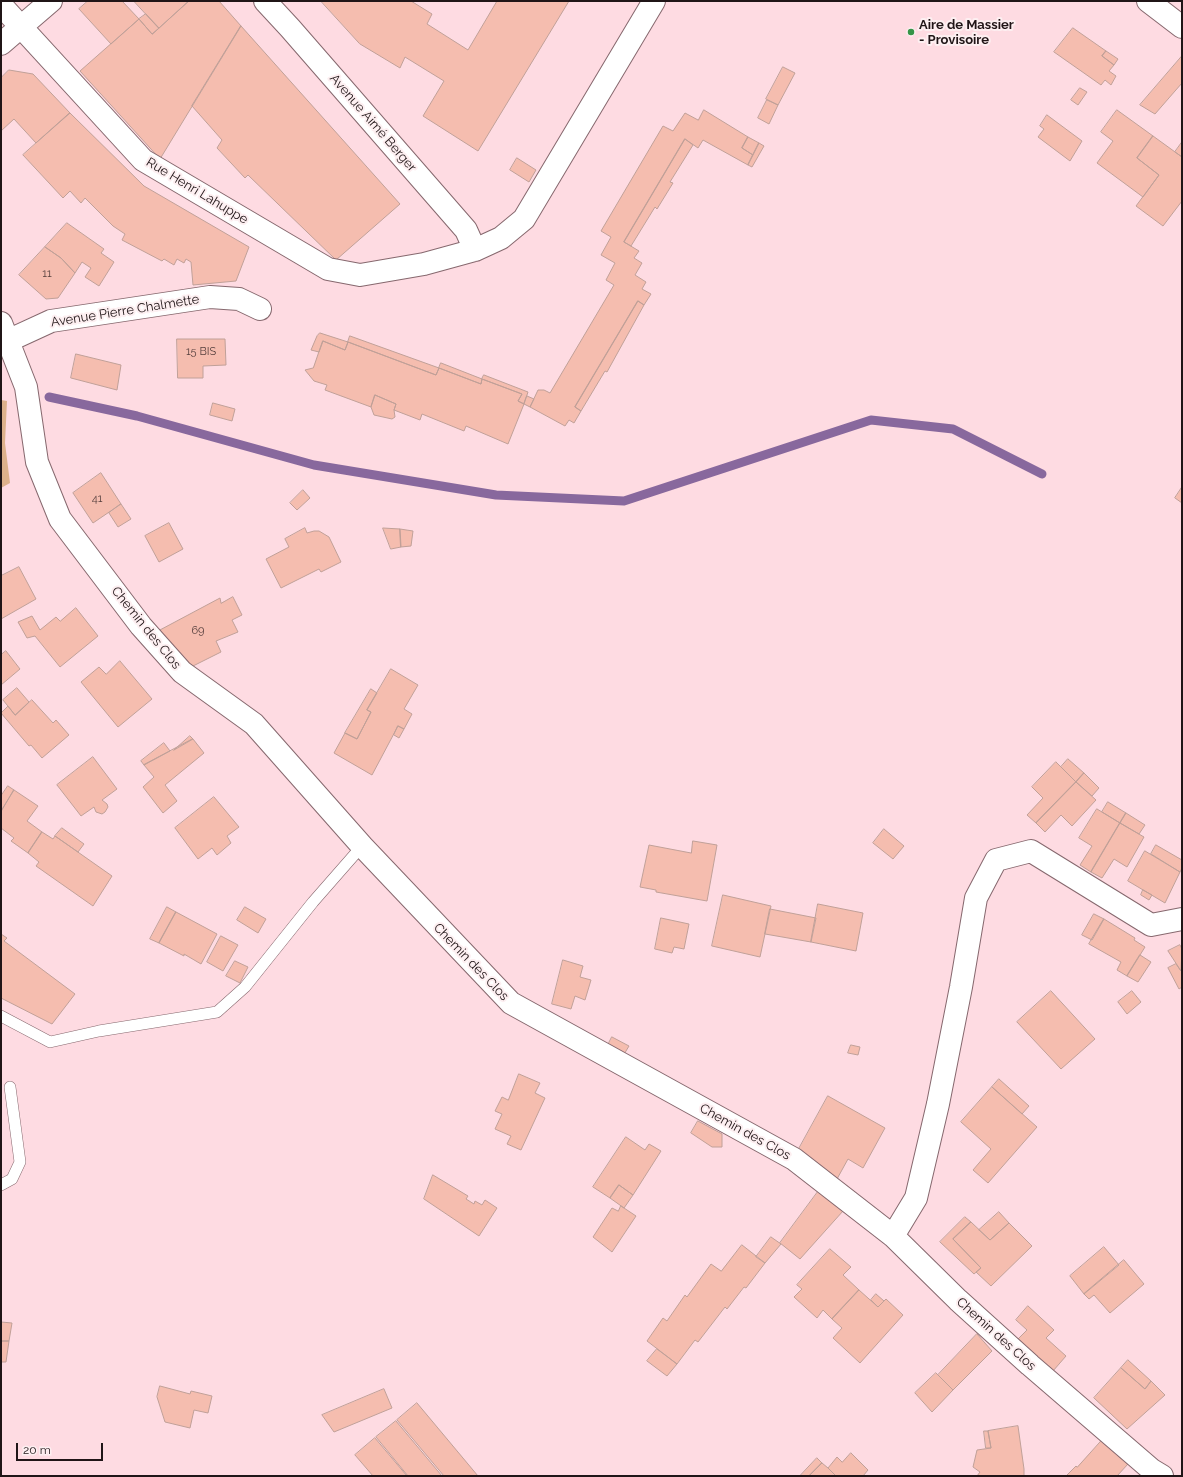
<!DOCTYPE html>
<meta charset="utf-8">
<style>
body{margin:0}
#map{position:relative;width:1183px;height:1477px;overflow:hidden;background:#fedbe2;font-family:Raleway,sans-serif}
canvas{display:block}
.frame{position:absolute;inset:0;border:2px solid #201517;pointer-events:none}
.scale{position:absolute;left:16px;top:1443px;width:87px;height:18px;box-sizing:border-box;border:2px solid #201517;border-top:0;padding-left:5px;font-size:12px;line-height:14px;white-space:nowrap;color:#201517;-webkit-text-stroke:3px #fdeff1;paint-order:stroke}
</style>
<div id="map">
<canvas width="1183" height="1477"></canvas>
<div class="frame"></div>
<div class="scale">20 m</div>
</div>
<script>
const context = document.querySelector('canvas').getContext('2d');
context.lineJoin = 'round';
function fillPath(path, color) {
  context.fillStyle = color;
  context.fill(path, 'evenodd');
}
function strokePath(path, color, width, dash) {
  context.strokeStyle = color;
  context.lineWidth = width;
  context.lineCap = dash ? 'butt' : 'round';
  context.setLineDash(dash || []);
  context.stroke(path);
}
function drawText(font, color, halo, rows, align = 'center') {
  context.font = font + ' Raleway,sans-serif';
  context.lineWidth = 4;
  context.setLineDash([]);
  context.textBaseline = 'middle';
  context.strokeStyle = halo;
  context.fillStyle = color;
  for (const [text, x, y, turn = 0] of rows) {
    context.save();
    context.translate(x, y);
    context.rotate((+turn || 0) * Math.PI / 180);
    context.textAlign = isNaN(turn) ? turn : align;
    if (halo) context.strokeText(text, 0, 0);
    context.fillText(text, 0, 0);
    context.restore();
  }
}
const green = new Path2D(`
 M1 400 7 401 5 443 10 483 1 488Z`);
const stream = new Path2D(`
 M49 397 137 416 314 465 496 495 624 501 871 420 953 429 1042 474`);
const building = new Path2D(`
 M88 1H122L139 19 111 44 79 9Z
 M134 1H189L159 28Z
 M189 1H219L241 26 160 159 80 71 139 19 152 34Z
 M321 1H411L432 14 427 24 468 50 497 1H569L478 151 423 116 444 81 405 57 400 68 360 44Z
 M146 14 159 28 152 34 139 19Z
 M241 26 400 204 336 260 248 175 245 178 217 148 222 140 192 106Z
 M1073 28 1106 51 1102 56 1114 65 1109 71 1116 76 1111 85 1105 80 1101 85 1054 52Z
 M1106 51 1118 59 1114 65 1102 56Z
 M1182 56V83L1155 114 1140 105Z
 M783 67 795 73 778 105 766 99Z
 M9 70 33 74 70 113 36 143 14 119 1 131V78Z
 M1080 88 1087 92 1078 105 1071 100Z
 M767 100 778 105 769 124 758 118Z
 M704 110 748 137 742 148 753 155 748 165 703 140 698 148 685 139 624 242 639 251 634 258 642 263 635 275 646 282 642 289 651 294 644 305 638 301 575 407 581 411 574 423 569 420 565 426 530 407 538 390H544L550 393 614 285 606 280 615 263 601 255 611 237 601 231 663 126 673 131 685 113 698 120Z
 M1117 110 1153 136 1137 158 1159 175 1143 197 1097 163 1113 141 1101 132Z
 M70 113 144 186 249 247 236 281 193 285 191 262 186 259 184 263 177 259 174 265 164 259 162 261 122 240 125 234 113 226 85 198 81 203 70 191 63 198 23 155Z
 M1047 115 1082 141 1070 161 1038 137 1044 129 1040 126Z
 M1153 136 1182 157V201L1163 226 1136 206 1159 175 1137 158Z
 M748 137 759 143 753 155 742 148Z
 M685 139 693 145 670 182 673 183 657 209 655 207 631 246 624 242Z
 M1182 142V157L1175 152Z
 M759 143 764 146 752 167 748 165Z
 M517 158 536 170 529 182 510 170Z
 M67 223 104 249 101 253 114 262 99 286 85 277 91 268 82 262 75 273 61 258 45 247Z
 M45 247 61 258 75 273 58 298 46 299 19 275Z
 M638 301 644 305 607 372 605 371 581 411 575 407Z
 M320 333 348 342 345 350 323 341 319 352 311 350 317 336Z
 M350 336 439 368 436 375 348 342Z
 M177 339H225L226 365 203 366V378H178Z
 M323 341 345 350 348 342 436 375 439 368 481 384 482 379 522 394 518 401 524 404 508 444 466 426 464 431 422 414 420 420 394 410 396 404 375 395 371 407 325 390 327 385 314 381 305 370 313 368Z
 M76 354 121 365 117 390 71 378Z
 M441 363 482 379 481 384 439 368Z
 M484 375 528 392 524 404 518 401 522 394 482 379Z
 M375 395 396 404 394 410 395 417 392 419 374 415 371 407Z
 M527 396 534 399 530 407 524 404Z
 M213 403 235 409 232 421 210 415Z
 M101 473 121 504 93 523 73 493Z
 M1182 487V503L1175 498Z
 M303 490 310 498 297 510 290 503Z
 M121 504 131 519 118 527 109 513Z
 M169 523 183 549 159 562 145 536Z
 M305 528 307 533 314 531H319L329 537 341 562 321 572 319 569 281 588 266 559 289 547 285 539Z
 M383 528 400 529 401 547 391 549Z
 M400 529 413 531 411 546 401 547Z
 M19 567 36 599 1 619V576Z
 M233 597 242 615 232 620 238 632 216 641 221 652 193 666 170 650 158 631 220 598 221 603Z
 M76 608 98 636 60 667 35 636 27 638 18 622 32 616 40 630 56 617 60 621Z
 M6 651 20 669 1 685V655Z
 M120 661 152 699 118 727 81 682 99 667 106 674Z
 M391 669 418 685 404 709 412 714 404 729 398 726 372 775 334 753 345 733 357 739 371 712 367 710Z
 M17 688 29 702 15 715 3 700Z
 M371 689 377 693 367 710 371 712 357 739 345 733Z
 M32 700 53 723 56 720 69 735 42 758 31 745 29 746 1 713 8 706 15 715Z
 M398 726 404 729 399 738 394 735Z
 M190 736 193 739 174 750Z
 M193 739 204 753 165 785 177 801 163 813 143 787 154 777 144 765Z
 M164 743 170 751 144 765 141 761Z
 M93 757 117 789 102 800 107 804 108 807 105 812 102 814 96 812 94 807 81 816 57 785Z
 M1068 759 1084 773 1076 782 1061 767Z
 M1056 762 1076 782 1036 823 1027 815 1043 798 1032 787Z
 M1084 773 1099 788 1092 796 1076 782Z
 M1076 782 1096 800 1072 826 1061 815 1045 832 1036 823Z
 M8 786 14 790 1 811V796Z
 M14 790 38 806 27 821 42 832 28 853 11 841 14 838 1 828V812Z
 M214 797 239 827 227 836 231 843 217 855 212 848 198 859 175 828Z
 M1108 802 1126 813 1120 823 1102 812Z
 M1097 809 1120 823 1091 872 1080 865 1092 846 1079 838Z
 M1126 813 1145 825 1139 834 1120 823Z
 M1120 823 1144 837 1127 867 1114 859 1102 878 1091 872Z
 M62 828 84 844 78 852 55 836Z
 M884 829 904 846 893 859 873 843Z
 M42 832 53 839 55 836 112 876 93 906 36 866 39 862 28 853Z
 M693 841 717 845 707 901 656 892V890L640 887 649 845 691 853Z
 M1156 845 1182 860V868L1180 872 1151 854Z
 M1145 851 1180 872 1165 903 1128 881Z
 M1143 890 1152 895 1149 900 1141 895Z
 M723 895 771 906 760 957 712 946Z
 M818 904 863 913 856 951 811 942Z
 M167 907 176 912 159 943 150 939Z
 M245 907 266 919 258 933 237 920Z
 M770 909 816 918 811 942 765 934Z
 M176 912 217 934 201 964 184 954V956L159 943Z
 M1094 914 1104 919 1092 940 1082 935Z
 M661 918 689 924 684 949 674 947 672 953 655 949Z
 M1104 919 1135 938 1134 940 1145 947 1127 976 1117 970 1121 962 1089 944Z
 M1 934 7 938 4 941 75 994 52 1024 1 998Z
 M221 936 238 945 223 971 207 962Z
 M1180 945 1182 949 1181 971 1168 951Z
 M1140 955 1151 962 1138 982 1127 976Z
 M563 960 583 966 580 977 591 980 585 1000 575 996 571 1009 552 1004Z
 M235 961 248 967 240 983 226 976Z
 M1176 964 1181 971 1182 970V987L1179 989 1168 968Z
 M1051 991 1095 1039 1061 1069 1017 1022Z
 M1132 991 1141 1002 1127 1014 1118 1002Z
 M612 1037 629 1046 623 1056 607 1047Z
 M851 1045 860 1047 858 1055 848 1053Z
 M519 1074 540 1083 535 1093 545 1098 521 1150 507 1144 511 1136 495 1129 502 1114 495 1111 502 1097 508 1100Z
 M999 1079 1029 1106 1022 1114 992 1087Z
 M992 1087 1037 1127 988 1183 973 1170 991 1149 961 1122Z
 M828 1096 885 1128 863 1168 848 1159 837 1179 795 1156Z
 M698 1121 722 1134V1147H712L691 1133Z
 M626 1137 645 1150 649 1144 661 1151 633 1195 619 1185 610 1198 593 1187Z
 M433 1175 468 1196 466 1199 474 1204 475 1201 482 1205 485 1200 497 1208 479 1236 424 1199Z
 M619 1185 633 1195 624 1208 610 1198Z
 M820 1189 843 1211 800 1259 780 1243Z
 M621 1206 636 1216 612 1252 593 1237 612 1208 618 1211Z
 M999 1212 1009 1223 990 1240 979 1230Z
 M965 1217 971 1222 953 1239 981 1268 974 1274 940 1242Z
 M971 1222 990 1240 1009 1223 1032 1246 991 1286 976 1272 981 1268 953 1239Z
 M771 1237 781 1244 765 1263 756 1257Z
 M742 1245 765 1263 746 1288 744 1287 727 1309 725 1307 698 1342 695 1340 677 1364 647 1341 663 1318 667 1321 685 1295 687 1297 711 1264 721 1271Z
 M1104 1247 1119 1265 1084 1294 1070 1276Z
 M830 1249 851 1267 843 1275 859 1290 832 1319 823 1310 817 1318 794 1297 802 1289 797 1285Z
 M1124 1260 1144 1284 1110 1313 1094 1295 1089 1299 1084 1294Z
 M859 1290 878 1307 886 1299 903 1315 860 1363 833 1338 842 1328 832 1319Z
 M876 1294 884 1301 878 1307 871 1300Z
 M1028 1306 1054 1330 1046 1338 1066 1356 1053 1371 1018 1339 1027 1330 1016 1320Z
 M1 1322 12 1323 9 1341H1Z
 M977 1334 992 1351 953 1390 938 1375Z
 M1 1341H9L6 1362H1Z
 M657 1349 677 1364 667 1376 647 1361Z
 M1128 1360 1151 1381 1145 1389 1121 1368Z
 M1121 1368 1145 1389 1151 1381 1165 1395 1127 1429 1094 1398Z
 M936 1373 953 1390 932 1412 915 1393Z
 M160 1386 190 1394 191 1391 212 1396 208 1413 194 1410 190 1428 165 1422 157 1397Z
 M384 1389 392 1408 334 1432 322 1415Z
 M417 1403 478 1476H444L397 1420Z
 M396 1421 442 1476H408L376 1437Z
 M1018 1426 1024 1469V1476H977L980 1472 973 1467 977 1450 991 1448 988 1431Z
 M984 1431H988L991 1448H986Z
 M375 1438 407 1476H373L355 1455Z
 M1104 1438 1121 1450 1117 1455 1128 1464 1117 1476H1066L1076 1466 1077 1467Z
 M851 1453 868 1470 863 1476H836L828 1468 837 1457 842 1462Z
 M817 1458 822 1463 809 1476H800Z
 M822 1463 828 1468 836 1476H809Z`);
const service = new Path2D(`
 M1 1016 50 1042 99 1031 217 1012 245 987 313 902 362 846
 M1 1185 12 1179 20 1162 10 1087`);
const minor = new Path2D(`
 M265 1 290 28 466 230 475 250
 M1 5 143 160 328 269 360 275 424 264 475 250 501 238 524 219 654 1
 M1 44 51 1
 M1 323 26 387 37 462 60 519 141 626 182 672 254 724 362 846 511 1003 794 1159 893 1236 958 1300 1030 1365 1152 1470 1162 1476
 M1 344 51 321 210 297 239 299 260 309
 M893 1236 916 1198 938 1104 961 987 976 898 996 860 1031 851 1151 925 1182 919`);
const secondary = new Path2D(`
 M1148 1 1182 27`);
const markers = [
 [911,32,4,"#359447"]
];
const numberNames = [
 ["11",47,274],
 ["15 BIS",201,352],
 ["41",97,499],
 ["69",198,631]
];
const poiNames = [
 ["Aire de Massier",919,25],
 ["- Provisoire",919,40]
];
const streetNames = [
 ["Avenue Aimé Berger",373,123,49],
 ["Rue Henri Lahuppe",197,191,31],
 ["Avenue Pierre Chalmette",125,311,-9],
 ["Chemin des Clos",146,628,51],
 ["Chemin des Clos",471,962,46],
 ["Chemin des Clos",745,1132,29],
 ["Chemin des Clos",996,1334,42]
];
fillPath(green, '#ddb18b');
strokePath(stream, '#88689d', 9);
fillPath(building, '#f5bdaf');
strokePath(building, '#c0a098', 1);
strokePath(service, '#86686e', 12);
strokePath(minor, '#86686e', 24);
strokePath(secondary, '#86686e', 24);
strokePath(service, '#fff', 11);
strokePath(minor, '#fff', 22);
strokePath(secondary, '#fff', 22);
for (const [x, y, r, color] of markers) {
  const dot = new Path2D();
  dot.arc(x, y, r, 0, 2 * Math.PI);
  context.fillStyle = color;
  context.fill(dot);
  strokePath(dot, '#fdeff1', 1.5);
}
drawText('11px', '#553f3d', null, numberNames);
drawText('bold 13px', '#201517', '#fdeff1', poiNames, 'left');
drawText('13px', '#201517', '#fdeff1', streetNames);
</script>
